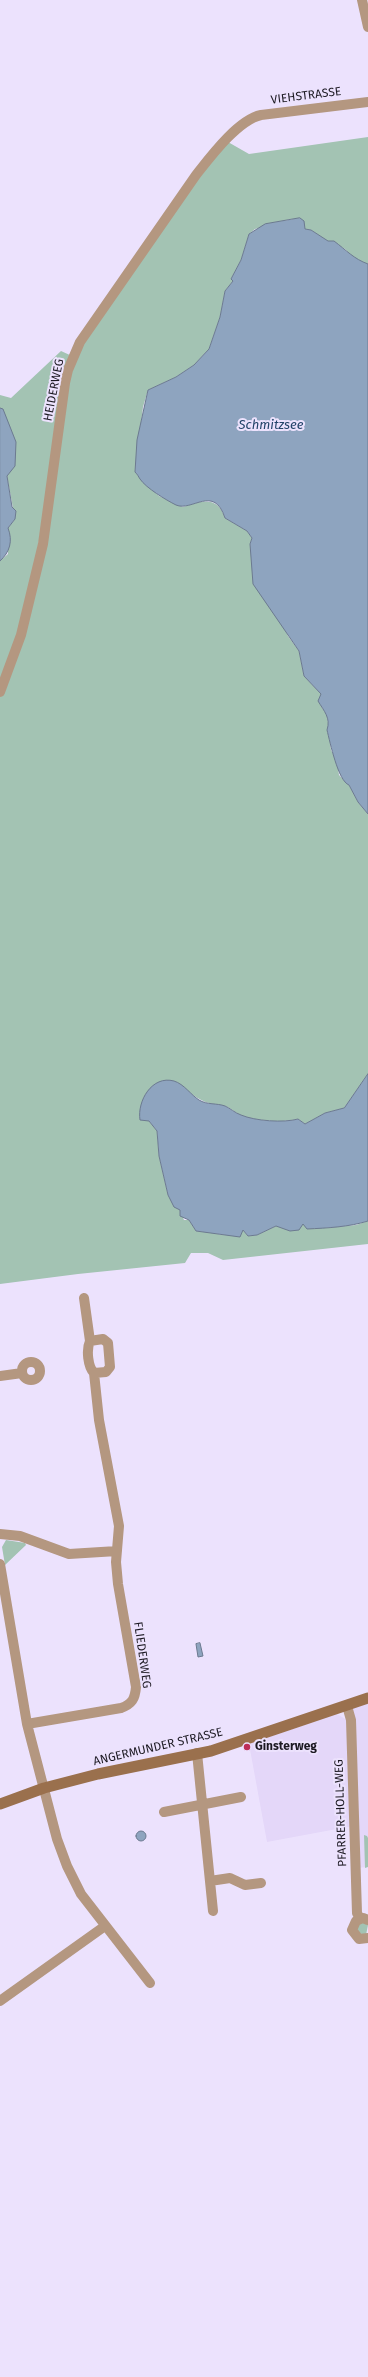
<!DOCTYPE html>
<style>
body{margin:0}
canvas{display:block;background:#ece2fd}
</style>
<canvas width="368" height="2377"></canvas>
<script>
const context = document.querySelector('canvas').getContext('2d');
context.lineJoin = 'round';
function fillPath(path, color) {
  context.fillStyle = color;
  context.fill(path, 'evenodd');
}
function strokePath(path, color, width, dash) {
  context.strokeStyle = color;
  context.lineWidth = width;
  context.lineCap = dash ? 'butt' : 'round';
  context.setLineDash(dash || []);
  context.stroke(path);
}
function drawText(font, color, halo, rows, align = 'center') {
  context.font = font + ' "Fira Sans",sans-serif';
  context.lineWidth = 4;
  context.setLineDash([]);
  context.textBaseline = 'middle';
  context.strokeStyle = halo;
  context.fillStyle = color;
  for (const [text, x, y, turn = 0] of rows) {
    context.save();
    context.translate(x, y);
    context.rotate((+turn || 0) * Math.PI / 180);
    context.textAlign = isNaN(turn) ? turn : align;
    if (halo) context.strokeText(text, 0, 0);
    context.fillText(text, 0, 0);
    context.restore();
  }
}
const built = new Path2D(`
 M368 1703V1867L356 1868 353 1708Z
 M337 1714 350 1722 353 1826 267 1842 249 1744Z`);
const green = new Path2D(`
 M368 137V264L354 260 345 249 328 242 311 230 305 229 291 219 255 229 249 234 241 260 231 279 233 281 225 291 220 317 209 349 194 365 176 377 148 390 143 407 135 472 159 496 183 507C202 500 218 496 225 518L247 531 252 538 250 544 288 636 299 651 304 676 321 694 322 708 327 713 331 750 337 761 339 775 349 785 358 802 368 814V1074L344 1108 325 1113 305 1124 298 1119C281 1123 259 1121 242 1116 236 1114 230 1106 223 1106 209 1104 200 1101 189 1092L149 1121 157 1131 159 1156 168 1195 180 1210 184 1220H189L196 1231 213 1232 221 1235 243 1230 248 1236 257 1235 276 1226 303 1223 325 1228 356 1225 368 1221V1244L223 1260 208 1253H191L185 1263 78 1274 0 1284V695L22 636 67 383 75 356 198 175 228 142 249 154Z
 M61 351 72 356 41 543 19 634 0 685V561L8 554V528L15 519 7 476 10 470 3 410 0 408V395L11 398Z
 M6 1540 25 1543 26 1545 5 1565 2 1547Z
 M364 1835 367 1836 368 1838V1867L365 1868Z
 M362 1922 368 1925 366 1935 357 1933V1925Z`);
const water = new Path2D(`
 M300 218 304 221 305 229 311 230 328 241H334C346 250 354 259 368 264V814L358 802 349 785C338 781 330 742 327 730 331 718 324 711 318 701L321 694 304 676 299 651 253 584 250 544 252 538 247 531 225 518C214 484 192 512 176 505 166 500 146 488 140 479 138 476 138 475 135 472L137 440 148 390 176 377 194 365 209 349 220 317 225 291 233 281 231 279 241 260 249 234 265 224Z
 M0 408 3 409 16 442 15 466 7 476 12 507 16 511 15 519 8 528C13 541 10 552 0 561Z
 M368 1074V1221C349 1227 327 1228 307 1229L303 1224 299 1230 290 1231 276 1226 257 1235 248 1236 243 1230 240 1237 196 1231 189 1220 180 1216V1210L174 1207 168 1195 159 1156 157 1131 149 1121 140 1120C137 1101 152 1075 174 1081 184 1084 191 1095 199 1100 207 1105 217 1103 225 1106 230 1108 235 1113 241 1115 255 1121 284 1123 298 1119L305 1124 325 1113 344 1108Z
 M200 1643 203 1656 198 1657 196 1644Z
 M136 1836a5 5 0 1 1 10 0a5 5 0 1 1-10 0Z`);
const minor = new Path2D(`
 M362 0 368 27
 M0 692 21 635 43 544 65 383 68 370 80 342 196 175C211 156 238 120 261 115L368 102
 M90 1341 103 1339 108 1343 110 1367 106 1372 94 1373
 M22 1371a9 9 0 1 1 18 0a9 9 0 1 1-18 0Z
 M0 1376 22 1373
 M0 1534 20 1536 69 1554 117 1551
 M0 1564 27 1724 57 1839 67 1866 81 1894 150 1983
 M347 1706 351 1720 357 1913 360 1919
 M27 1724 121 1708C132 1704 135 1699 136 1687L118 1584 116 1562 119 1526 99 1420 94 1373C88 1367 86 1350 90 1341L84 1298
 M197 1753 213 1911
 M164 1812 241 1797
 M210 1881 230 1878 245 1885 261 1883
 M368 1920 363 1918 356 1921 352 1930 359 1939 368 1938
 M0 2001 105 1926`);
const secondary = new Path2D(`
 M0 1804 44 1788 98 1774 211 1751 368 1698`);
const markers = [
 [247,1747,4,"#bd2e58"]
];
const streetNames = [
 ["VIEHSTRASSE",306,96,-7],
 ["HEIDERWEG",54,390,-79],
 ["FLIEDERWEG",142,1655,82],
 ["ANGERMUNDER STRASSE",158,1747,-13],
 ["PFARRER-HOLL-WEG",341,1813,-92]
];
const poiNames = [
 ["Ginsterweg",255,1747]
];
const waterNames = [
 ["Schmitzsee",271,425]
];
fillPath(built, '#e4d7f9');
fillPath(green, '#a3c3b3');
fillPath(water, '#8ea4bf');
strokePath(water, '#6c7a90', 1);
strokePath(minor, '#b49780', 10);
strokePath(secondary, '#9a704d', 11);
for (const [x, y, r, color] of markers) {
  const dot = new Path2D();
  dot.arc(x, y, r, 0, 2 * Math.PI);
  context.fillStyle = color;
  context.fill(dot);
  strokePath(dot, '#ece2fd', 1.5);
}
drawText('12px', '#1c1922', '#ece2fd', streetNames);
drawText('bold 12px', '#1c1922', '#ece2fd', poiNames, 'left');
drawText('italic 13px', '#224369', '#ece2fd', waterNames);
</script>
